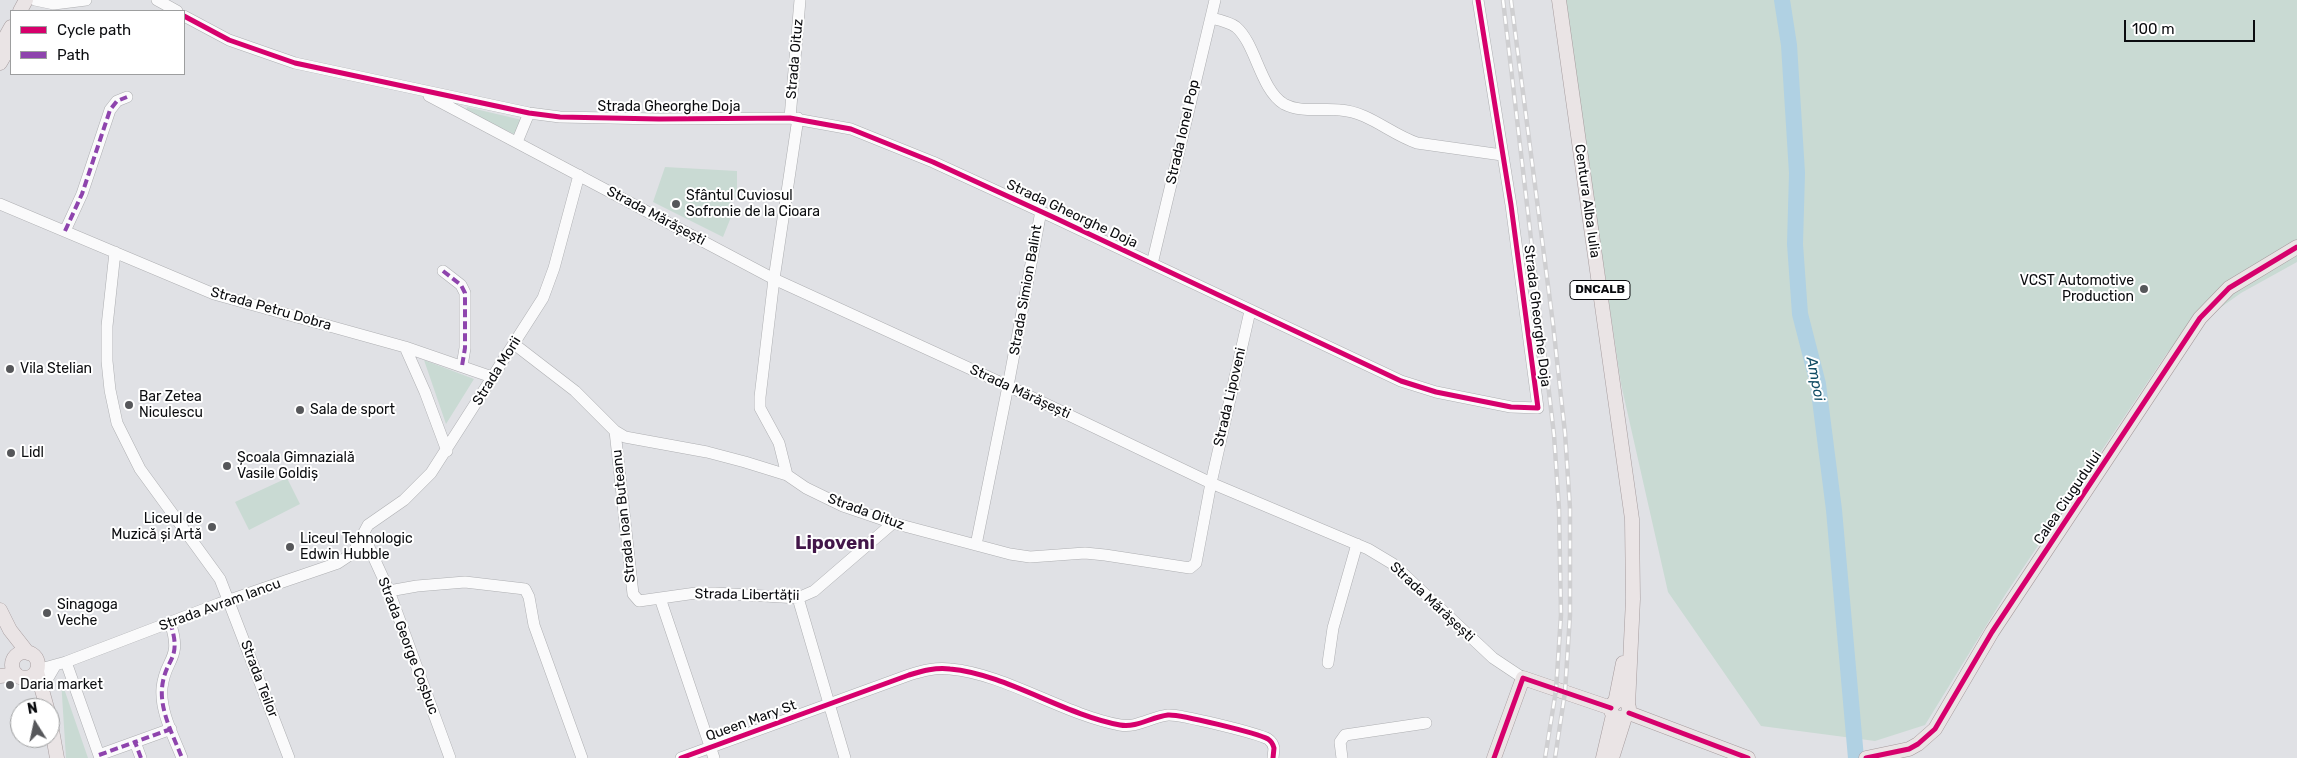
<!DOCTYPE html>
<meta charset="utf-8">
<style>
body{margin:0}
#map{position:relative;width:2297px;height:758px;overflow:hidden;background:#e0e1e5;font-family:Rubik,sans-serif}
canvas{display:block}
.legend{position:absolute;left:10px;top:10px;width:175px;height:65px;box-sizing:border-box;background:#fff;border:1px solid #9d9e9f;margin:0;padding:6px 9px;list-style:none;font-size:15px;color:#0b0c0f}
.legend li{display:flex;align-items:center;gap:10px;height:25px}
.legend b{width:25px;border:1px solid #9d9e9f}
.north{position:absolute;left:10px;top:698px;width:50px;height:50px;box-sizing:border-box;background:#fff;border:1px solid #9d9e9f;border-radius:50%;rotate:350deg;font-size:14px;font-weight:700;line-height:20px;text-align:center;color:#0b0c0f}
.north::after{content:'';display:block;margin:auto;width:18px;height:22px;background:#56575a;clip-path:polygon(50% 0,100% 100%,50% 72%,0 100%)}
.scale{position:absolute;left:2124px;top:20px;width:131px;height:22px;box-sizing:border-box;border:2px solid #0b0c0f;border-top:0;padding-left:6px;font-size:15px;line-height:18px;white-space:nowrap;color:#0b0c0f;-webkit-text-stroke:4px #fff;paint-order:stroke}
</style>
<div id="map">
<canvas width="2297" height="758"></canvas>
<ul class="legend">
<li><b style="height:6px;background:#d6006c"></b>Cycle path</li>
<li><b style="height:6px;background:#8e44ad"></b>Path</li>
</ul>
<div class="north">N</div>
<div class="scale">100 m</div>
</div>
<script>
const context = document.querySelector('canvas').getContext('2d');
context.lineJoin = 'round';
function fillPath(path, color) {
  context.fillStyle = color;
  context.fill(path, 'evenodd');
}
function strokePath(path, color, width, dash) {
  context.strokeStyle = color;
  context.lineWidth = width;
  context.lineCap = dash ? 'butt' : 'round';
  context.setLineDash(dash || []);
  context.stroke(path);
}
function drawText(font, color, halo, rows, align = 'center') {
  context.font = font + ' Rubik,sans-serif';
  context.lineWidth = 4;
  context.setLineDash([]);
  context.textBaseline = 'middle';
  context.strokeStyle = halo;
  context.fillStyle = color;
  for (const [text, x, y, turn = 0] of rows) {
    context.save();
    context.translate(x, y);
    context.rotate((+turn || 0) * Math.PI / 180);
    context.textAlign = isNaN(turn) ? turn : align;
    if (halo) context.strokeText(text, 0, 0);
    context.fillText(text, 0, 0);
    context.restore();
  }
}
const green = new Path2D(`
 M1564 0H2297V262L2241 293 2213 313 2167 353 2005 595 1925 725 1875 741 1761 726 1668 592 1621 384Z
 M467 107 522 120 516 135 466 111Z
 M665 167 737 171V197L731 199 729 211 731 217 723 237 653 202Z
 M424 360 474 379 446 424Z
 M287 478 300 504 249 530 235 502Z
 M61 680 88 758H66Z`);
const river = new Path2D(`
 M1782 0 1789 45 1797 173 1795 244 1800 314 1818 384 1834 510 1856 758`);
const minor = new Path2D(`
 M35 0 54 4 86 0
 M157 0 177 11
 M184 16 229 40 295 63 529 113 560 117 659 119 790 118 851 129 933 162 1053 217 1401 381 1436 392 1511 407 1538 408 1511 205 1478 0
 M1211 18C1219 20 1229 22 1236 27 1256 44 1260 89 1284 104 1301 113 1322 108 1340 110 1369 112 1390 134 1417 143L1502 155
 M429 96 774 279 1008 386 1211 483 1368 549 1393 564 1493 658 1523 678
 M790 118 800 0
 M517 142 529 113
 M0 204 214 294 405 347 492 377
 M65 231 82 194 110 110 117 101 127 97
 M115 252 107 326V361L110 390 117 423 140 469 220 579 289 758
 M1152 264 1215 0
 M443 271 461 285 465 293V348L462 366
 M514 344 575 391 615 431 625 437 707 452 745 462 787 475 806 488 843 506 893 523 1010 554 1030 557 1085 553 1105 555 1190 568 1196 563 1211 483 1250 311
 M405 347 425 392 447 451
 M615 431 633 594 639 601 696 593H715L798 598 814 591 893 523
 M787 475 779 443 760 408V397L774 279 798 118
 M363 534 389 591 450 758
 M976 545 1008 386 1041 211
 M389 591 417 586 465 582 525 589 529 597 534 625 582 758
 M660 598 714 758
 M798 598 845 758
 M170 622C183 661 165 657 162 688 160 712 174 737 182 758
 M66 662 100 758
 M1328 663 1333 628 1357 544
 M37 670 66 662 218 604 338 563 353 553 368 525 404 500 431 473 543 298 554 268 579 175
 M41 690 55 666
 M99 755 135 742
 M141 758 135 742 171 729
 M681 758 909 675C922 671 936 667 950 669 1006 674 1062 714 1120 725 1137 728 1151 717 1168 715 1179 714 1257 733 1268 739 1271 741 1273 744 1274 748L1273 758
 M1342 758 1340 742 1345 735 1426 723`);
const major = new Path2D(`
 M1559 0 1632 519 1633 599 1628 705
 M20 11 26 0
 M0 47 11 27
 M0 63 11 44
 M0 610 10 630 28 653
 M12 665a13 13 0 1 1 26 0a13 13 0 1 1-26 0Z
 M37 672 47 708
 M0 676 16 674
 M1611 709a9 9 0 1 1 18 0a9 9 0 1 1-18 0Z
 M1615 703 1623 663
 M1629 713 1748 758
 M50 719 57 758
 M1494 758 1523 678 1611 708
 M1603 758 1613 715
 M1612 758 1625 717
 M1866 758 1909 749 1918 744 1935 729 1992 632 2200 318 2229 288 2297 247`);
const rail = new Path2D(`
 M1503 0 1554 435 1559 509 1561 615 1556 690 1545 758
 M1511 0 1553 324 1565 433 1570 508V615L1565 692 1555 758`);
const quiet = new Path2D(`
 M65 231 82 194 110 110 117 101 127 97
 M443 271 461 285 465 293V348L462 366
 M170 622C183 661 165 657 162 688 160 712 174 737 182 758
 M99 755 135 742
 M141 758 135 742 171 729`);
const cycleway = new Path2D(`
 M184 16 229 40 295 63 529 113 560 117 659 119 790 118 851 129 933 162 1053 217 1401 381 1436 392 1511 407 1538 408 1511 205 1478 0
 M1629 713 1748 758
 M681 758 909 675C922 671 936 667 950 669 1006 674 1062 714 1120 725 1137 728 1151 717 1168 715 1179 714 1257 733 1268 739 1271 741 1273 744 1274 748L1273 758
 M1494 758 1523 678 1611 708
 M1866 758 1909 749 1918 744 1935 729 1992 632 2200 318 2229 288 2297 247`);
const markers = [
 [676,204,5,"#56575a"],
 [2144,289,5,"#56575a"],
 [10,369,5,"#56575a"],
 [129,405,5,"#56575a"],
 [300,410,5,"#56575a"],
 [11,453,5,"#56575a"],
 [227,466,5,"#56575a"],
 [212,527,5,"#56575a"],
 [290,547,5,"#56575a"],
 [47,613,5,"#56575a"],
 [10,685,5,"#56575a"]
];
const shields = [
 [1600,290,60]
];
const shieldNames = [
 ["DNCALB",1600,290]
];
const streetNames = [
 ["Strada Oituz",795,59,-85],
 ["Strada Gheorghe Doja",669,107],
 ["Strada Ionel Pop",1183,132,-77],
 ["Centura Alba Iulia",1587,201,82],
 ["Strada Gheorghe Doja",1072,214,25],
 ["Strada Mărășești",656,216,28],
 ["Strada Simion Balint",1026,290,-80],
 ["Strada Petru Dobra",271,309,16],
 ["Strada Gheorghe Doja",1537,316,83],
 ["Strada Morii",497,371,-58],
 ["Strada Mărășești",1020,392,25],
 ["Strada Lipoveni",1230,397,-77],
 ["Calea Ciugudului",2068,498,-56],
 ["Strada Oituz",866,512,20],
 ["Strada Ioan Buteanu",624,516,-96],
 ["Strada Libertății",747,595,1],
 ["Strada Mărășești",1432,602,43],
 ["Strada Avram Iancu",220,605,-20],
 ["Strada George Coșbuc",408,646,69],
 ["Strada Teilor",259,679,69],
 ["Queen Mary St",751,721,-20]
];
const poiNames = [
 ["Sfântul Cuviosul",686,196],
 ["Sofronie de la Cioara",686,212],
 ["VCST Automotive",2134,281,"right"],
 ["Production",2134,297,"right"],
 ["Vila Stelian",20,369],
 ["Bar Zetea",139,397],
 ["Niculescu",139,413],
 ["Sala de sport",310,410],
 ["Lidl",21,453],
 ["Școala Gimnazială",237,458],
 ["Vasile Goldiș",237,474],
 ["Liceul de",202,519,"right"],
 ["Muzică și Artă",202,535,"right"],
 ["Liceul Tehnologic",300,539],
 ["Edwin Hubble",300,555],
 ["Sinagoga",57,605],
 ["Veche",57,621],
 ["Daria market",20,685]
];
const waterNames = [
 ["Ampoi",1815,379,79]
];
const districtNames = [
 ["Lipoveni",835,544]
];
fillPath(green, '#c9dad3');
strokePath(river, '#b0d1e3', 16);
strokePath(minor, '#aeafb2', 12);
strokePath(major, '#a69c9e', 15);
strokePath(minor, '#fafafb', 11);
strokePath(major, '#eae4e5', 14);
strokePath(rail, '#cfcfd1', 4.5);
strokePath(rail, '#fff', 2.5, [8]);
strokePath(quiet, '#8e44ad', 4, [8, 4]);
strokePath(cycleway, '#d6006c', 5);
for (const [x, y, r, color] of markers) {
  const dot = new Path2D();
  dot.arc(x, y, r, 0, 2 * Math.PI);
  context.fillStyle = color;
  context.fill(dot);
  strokePath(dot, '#fff', 2);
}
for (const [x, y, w] of shields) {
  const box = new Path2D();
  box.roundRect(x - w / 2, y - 9.5, w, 19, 4);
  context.fillStyle = '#fff';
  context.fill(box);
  strokePath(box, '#0b0c0f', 1);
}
drawText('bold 12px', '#0b0c0f', null, shieldNames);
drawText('14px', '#0b0c0f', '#fff', streetNames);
drawText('14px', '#0b0c0f', '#fff', poiNames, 'left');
drawText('italic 15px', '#124d65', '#fff', waterNames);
drawText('bold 19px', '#421649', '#fff', districtNames);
</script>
